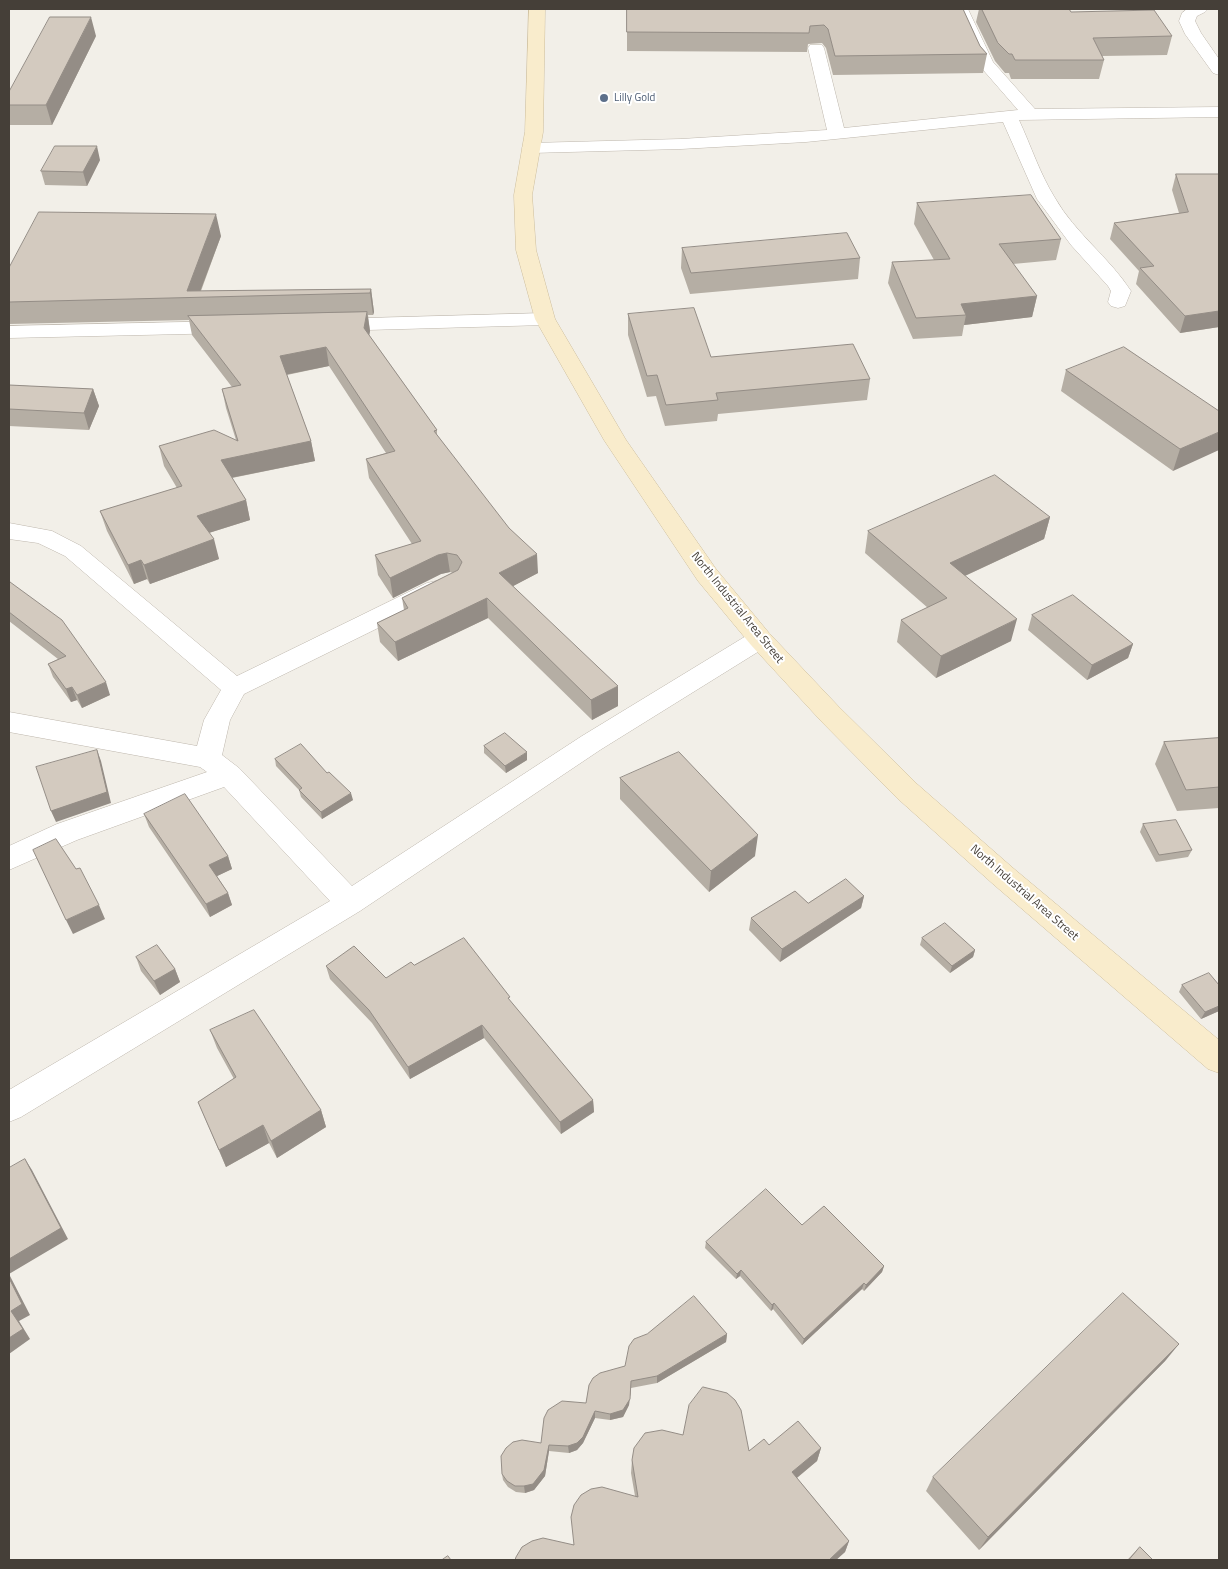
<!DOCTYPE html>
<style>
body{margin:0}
#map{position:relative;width:1228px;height:1569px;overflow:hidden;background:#f2efe8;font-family:"Titillium Web",sans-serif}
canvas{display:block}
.frame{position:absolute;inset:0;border:10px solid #453f38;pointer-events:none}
</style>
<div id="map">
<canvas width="1228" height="1569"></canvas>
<div class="frame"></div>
</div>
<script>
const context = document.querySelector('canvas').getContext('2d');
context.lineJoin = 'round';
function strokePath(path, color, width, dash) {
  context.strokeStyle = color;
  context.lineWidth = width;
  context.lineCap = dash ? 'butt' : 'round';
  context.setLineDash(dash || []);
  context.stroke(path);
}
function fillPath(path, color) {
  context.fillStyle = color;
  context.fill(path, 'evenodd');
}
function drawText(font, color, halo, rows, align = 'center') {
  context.font = font + ' "Titillium Web",sans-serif';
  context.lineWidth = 4;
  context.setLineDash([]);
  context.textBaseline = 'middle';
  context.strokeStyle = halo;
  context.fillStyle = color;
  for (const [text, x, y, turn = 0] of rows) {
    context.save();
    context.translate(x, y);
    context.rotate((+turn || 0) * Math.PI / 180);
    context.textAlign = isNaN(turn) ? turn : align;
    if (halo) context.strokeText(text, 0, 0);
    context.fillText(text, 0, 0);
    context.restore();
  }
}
const minor = new Path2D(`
 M954 9H968L993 62 1035 109 1219 107V117L1019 120C1031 146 1040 174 1055 198 1075 233 1109 257 1131 291L1125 306 1118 308 1111 306 1108 302 1111 291 1108 286 1071 245 1037 199 1003 122 806 142 681 149 531 153 525 152 522 148 525 144 531 143 681 139 827 130 808 48 810 45H822L824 48 844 128 1018 110 978 64Z
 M1187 9H1208L1205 12 1197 16 1195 21 1201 33 1219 59V75L1213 73 1185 34 1179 21 1182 13Z
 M9 523 52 531 81 546 237 676 427 583 436 581 445 583 448 589 445 595 244 694 230 720 222 755 239 768 352 886 582 736 751 633 760 630 769 633 773 639 769 645 600 750 360 911 21 1117 9 1122V1090L330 901 224 787 77 840 9 870V846L57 824 207 772 200 767 9 732V712L197 746 204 720 221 690 65 556 38 543 9 539Z`);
const tertiary = new Path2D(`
 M545 313 552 315 555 319 552 323 545 325 332 331 325 329 322 325 325 321 332 319Z
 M229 321 236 323 239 327 236 331 229 333 9 338V326Z`);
const secondary = new Path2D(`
 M529 9H545L543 132 532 195 536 250 555 319 626 440 716 569 769 633 839 707 917 784 1013 868 1219 1040V1073L1208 1069 993 884 897 798 821 721 751 645 698 581 604 440 535 319 516 250 514 195 525 132Z`);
const wall = new Path2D(`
 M627 9H963L980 46 987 54 983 73 833 75 826 48 822 43 808 44 807 52 627 51Z
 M979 9H1069L1071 12 1172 36 1167 55 1102 56 1104 60 1099 79H1011L1009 73H1005L995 61 976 22Z
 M96 36 52 125H9V92Z
 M100 160 87 186 45 185 41 171Z
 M1176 174H1219V327L1180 333 1136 284 1139 271 1110 239 1114 223 1179 213 1172 190Z
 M917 203 1061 239 1056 260 1013 264 1037 296 1032 317 964 325 962 336 913 339 888 283 892 262 934 260 914 224Z
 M221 236 201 291 371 289 374 312 373 315H368L370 331 369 335 437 430V435L538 573 513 586 618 706 592 720 488 618 398 661 380 642 377 623 404 610 402 598 453 573 450 572 441 574 393 598 378 575 375 555 412 544 369 478 366 459 386 453 329 366 287 375 311 441 315 461 232 478 246 500 250 520 209 533 219 559 150 584 147 579 134 584 107 531 100 511 177 488 164 466 159 446 236 440 226 408 222 389 232 387 192 335 189 320 9 324V302Z
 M682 248 860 258 858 279 690 294 681 268Z
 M628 314 711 357 870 379 867 400 718 414 717 421 665 426 656 396 647 397 628 335Z
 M1066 370 1219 411 1173 471 1061 391Z
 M9 385 93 389 99 406 89 430 9 426Z
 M1050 517 1044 539 965 576 1011 641 936 678 897 642 901 620 928 608 865 553 868 531Z
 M9 583 110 695 82 708 77 700 71 702 53 677 48 664 58 659 9 621Z
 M1032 615 1133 644 1128 658 1087 680 1028 630Z
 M1219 738V808L1177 811 1155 764 1164 742Z
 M484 746 527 760 506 773 484 753Z
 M275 759 353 800 322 819 301 797 299 790 276 766Z
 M620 778 755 856 709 892 620 799Z
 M144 814 228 856 232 869 217 876 228 893 232 905 210 917 149 827Z
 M1143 824 1192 850 1188 857 1156 862 1140 832Z
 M864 896 861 908 780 962 749 930 751 918 808 903Z
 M922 938 975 950 973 957 950 973 920 945Z
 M136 957 175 969 180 982 160 995 141 971Z
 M414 965 510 1001 593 1100 594 1112 561 1134 484 1038 410 1079 372 1023 330 979 326 966 386 978Z
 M1182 985H1219V1011L1201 1019 1179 992Z
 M210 1030 321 1110 326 1127 277 1158 269 1143 226 1167 198 1102 234 1079 217 1048Z
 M802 1225 884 1266 882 1272 864 1291 862 1289 802 1345 773 1309 771 1311 740 1276 736 1279 705 1248 706 1242Z
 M727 1334 726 1342 657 1383 631 1388 629 1405 623 1417 610 1420 595 1418 583 1443 577 1450 569 1453 549 1451 545 1476 534 1490 525 1493 516 1492 508 1487 503 1480 502 1474 541 1443 586 1403 625 1366Z
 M1166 1360 979 1550 926 1491 933 1477Z
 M769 1445 821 1448 817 1461 797 1478 849 1541 845 1552 836 1560H515L573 1545 635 1496 631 1473 632 1460 749 1451Z
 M1140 1547 1153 1560H1127Z`);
const shadedWall = new Path2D(`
 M91 17 96 36 52 125 46 105Z
 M97 146 100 160 87 186 83 172Z
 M216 214 221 236 198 297 187 291Z
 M371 289 374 312 373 315 370 293Z
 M1037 296 1032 317 964 325 966 315 961 304Z
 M1219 311V327L1180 333 1185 316Z
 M367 312 370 331 367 347 364 328Z
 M326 347 329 366 284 375 280 356Z
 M93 389 99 406 89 430 84 413Z
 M1219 432V450L1173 471 1180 449Z
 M311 441 315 461 225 479 221 460Z
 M246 500 250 520 202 535 197 516Z
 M1050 517 1044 539 945 585 950 563Z
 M214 539 219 559 150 584 144 565Z
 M447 553 450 572 441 574 393 598 390 578 438 555Z
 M537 554 538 573 500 593 499 573Z
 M141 560 147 579 134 584 128 565Z
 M487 598 488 618 398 661 395 642Z
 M1017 619 1011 641 936 678 941 656Z
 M1133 644 1128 658 1087 680 1092 665Z
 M106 682 110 695 82 708 77 695Z
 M618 686V706L592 720 591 700Z
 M72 687 77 700 71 702 66 689Z
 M97 750 101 761 111 803 56 822 51 811Z
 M527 752V760L506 773 505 766Z
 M351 793 353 800 322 819 321 812Z
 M758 835 755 856 709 892 711 871Z
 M228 856 232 869 213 878 209 865Z
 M228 893 232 905 210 917 206 904Z
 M864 896 861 908 780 962 782 949Z
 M99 905 105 919 73 934 66 920Z
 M975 950 973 957 950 973 952 966Z
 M175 969 180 982 160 995 154 981Z
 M1219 1006V1011L1201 1019 1205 1012Z
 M482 1025 484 1038 410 1079 408 1067Z
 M593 1100 594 1112 561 1134 560 1122Z
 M321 1110 326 1127 277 1158 271 1141Z
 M263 1125 269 1143 226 1167 219 1150Z
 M25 1159 32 1170 68 1239 9 1274 30 1315 19 1321 30 1339 9 1354V1338L11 1311 9 1278V1259Z
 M884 1266 882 1272 864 1291 866 1285Z
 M741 1270 740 1276 736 1279 737 1274Z
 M864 1283 862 1289 802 1345 804 1339Z
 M774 1303 773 1309 771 1311 772 1305Z
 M727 1334 726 1342 657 1383V1376Z
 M1179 1344 1166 1360 979 1550 988 1537Z
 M631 1388 629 1405 623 1417 610 1420V1414Z
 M595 1411V1418L583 1443 577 1450 569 1453 568 1446Z
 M549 1445V1451L545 1476 534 1490 525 1493 524 1486Z
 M821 1448 817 1461 788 1485 792 1472Z
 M849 1541 845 1552 836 1560H829Z`);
const building = new Path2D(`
 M627 9H963L980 46 987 54 835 56 828 29 824 25 810 26 809 33 627 32Z
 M982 9H1069L1071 12 1154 10 1172 36 1093 38 1104 60H1015L1012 54H1009L998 43Z
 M50 17H91L46 105H9V92Z
 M55 146H97L83 172 41 171Z
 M1176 174H1219V311L1185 316 1140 268 1154 266 1114 223 1188 212Z
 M1031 195 1061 239 999 244 1037 296 961 304 966 315 916 318 892 262 950 259 917 203Z
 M39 212 216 214 187 291 371 289 370 293 9 302V268Z
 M847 233 860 258 691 273 682 248Z
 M694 308 711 357 853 344 870 379 716 393 718 400 666 405 657 375 647 376 628 314Z
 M367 312 364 328 437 430 434 431 509 528 537 554 499 573 618 686 591 700 487 598 395 642 377 623 408 608 402 598 458 570 462 562 457 555 447 553 438 555 390 578 375 555 421 541 366 459 395 451 326 347 280 356 311 441 221 460 246 500 197 516 214 539 144 565 141 560 128 565 100 511 182 486 159 446 214 430 238 441 222 389 241 385 188 316Z
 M1124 347 1219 411V432L1180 449 1066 370Z
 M9 385 93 389 84 413 9 409Z
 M995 475 1050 517 950 563 1017 619 941 656 901 620 947 598 868 531Z
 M10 582 62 620 106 682 77 695 72 687 66 689 48 664 66 656 9 612V583Z
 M1073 595 1133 644 1092 665 1032 615Z
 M505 733 527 752 505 766 484 746Z
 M1219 738V787L1186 790 1164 742Z
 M301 744 327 773 329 772 351 793 321 812 299 790 302 788 275 759Z
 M97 750 107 792 51 811 36 767Z
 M679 752 758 835 711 871 620 778Z
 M185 794 228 856 209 865 228 893 206 904 144 814Z
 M1176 820 1192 850 1159 855 1143 824Z
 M56 839 76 869 80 868 99 905 66 920 33 850Z
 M846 879 864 896 782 949 751 918 795 891 808 903Z
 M945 923 975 950 952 966 922 938Z
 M464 938 510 997 508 998 593 1100 560 1122 482 1025 408 1067 369 1010 326 966 354 946 386 978 411 962 414 965Z
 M157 945 175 969 154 981 136 957Z
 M1209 973 1219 985V1006L1205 1012 1182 985Z
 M254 1010 321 1110 271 1141 263 1125 219 1150 198 1102 236 1077 210 1030Z
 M25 1159 61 1228 9 1259V1168Z
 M766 1189 802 1225 824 1206 884 1266 866 1285 864 1283 804 1339 774 1303 772 1305 741 1270 737 1274 706 1242Z
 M9 1278 22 1304 11 1311 23 1329 9 1338Z
 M1123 1293 1179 1344 988 1537 933 1477Z
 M694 1296 727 1334 657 1376 631 1381 630 1399 623 1410 610 1414 595 1411 583 1437 577 1443 568 1446 549 1445 544 1470 533 1484 524 1486H515L507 1481 502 1474 501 1456 506 1448 513 1442 522 1440 541 1443 544 1418 548 1410 562 1401 586 1403 589 1385 593 1378 600 1373 625 1366 629 1346 634 1339 647 1334Z
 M703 1387 727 1393 735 1400 741 1410 749 1451 764 1439 769 1445 798 1421 821 1448 792 1472 849 1541 829 1560H515L516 1557 522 1547 532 1541 543 1538 574 1545 571 1517 574 1505 581 1495 591 1489 602 1487 638 1497 632 1460 634 1448 645 1433 662 1430 683 1435 689 1405Z
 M1140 1547 1153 1560H1129Z
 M448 1556 451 1560H442Z`);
const markers = [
 [604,98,5,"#5c6f8a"]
];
const farServicenames = [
 ["Lilly Gold",614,98]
];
const streetNames = [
 ["North Industrial Area Street",737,608,51],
 ["North Industrial Area Street",1024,893,41]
];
strokePath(minor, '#bdb6ac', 1);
strokePath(tertiary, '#bdb6ac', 1);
strokePath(secondary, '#cdbe9d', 1);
fillPath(minor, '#fff');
fillPath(tertiary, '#fff');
fillPath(secondary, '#f9eccc');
fillPath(wall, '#b5aea4');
fillPath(shadedWall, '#948d86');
fillPath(building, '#d3cabf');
strokePath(building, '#948d86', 1);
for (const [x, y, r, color] of markers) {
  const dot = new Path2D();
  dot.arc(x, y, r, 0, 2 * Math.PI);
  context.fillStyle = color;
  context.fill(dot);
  strokePath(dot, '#fff', 2);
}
drawText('11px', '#4e5e75', '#fff', farServicenames, 'left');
drawText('12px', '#453f38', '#fff', streetNames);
</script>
